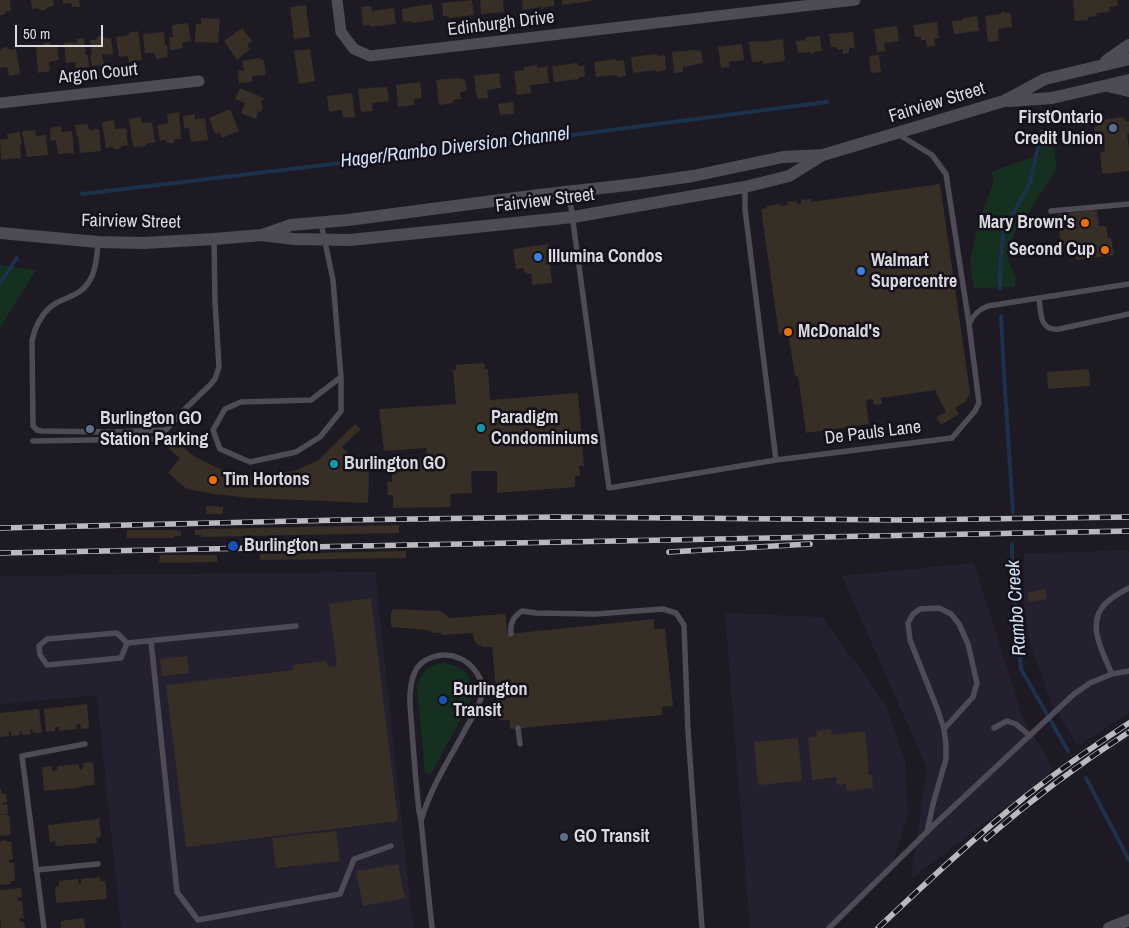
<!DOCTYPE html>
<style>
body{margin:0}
#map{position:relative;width:1129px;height:928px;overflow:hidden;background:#1e1a24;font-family:"Archivo Narrow",sans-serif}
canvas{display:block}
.scale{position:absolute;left:15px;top:25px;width:88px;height:22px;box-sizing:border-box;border:2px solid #dbd8df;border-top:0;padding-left:6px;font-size:15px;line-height:18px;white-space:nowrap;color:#dbd8df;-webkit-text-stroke:4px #15111b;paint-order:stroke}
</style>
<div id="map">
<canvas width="1129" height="928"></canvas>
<div class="scale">50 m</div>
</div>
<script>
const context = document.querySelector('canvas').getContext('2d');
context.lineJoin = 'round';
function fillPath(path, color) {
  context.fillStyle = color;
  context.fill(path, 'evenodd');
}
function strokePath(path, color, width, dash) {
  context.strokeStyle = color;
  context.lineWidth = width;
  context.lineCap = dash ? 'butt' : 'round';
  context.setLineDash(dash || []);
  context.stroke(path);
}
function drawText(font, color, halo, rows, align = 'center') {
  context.font = font + ' "Archivo Narrow",sans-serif';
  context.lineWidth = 5;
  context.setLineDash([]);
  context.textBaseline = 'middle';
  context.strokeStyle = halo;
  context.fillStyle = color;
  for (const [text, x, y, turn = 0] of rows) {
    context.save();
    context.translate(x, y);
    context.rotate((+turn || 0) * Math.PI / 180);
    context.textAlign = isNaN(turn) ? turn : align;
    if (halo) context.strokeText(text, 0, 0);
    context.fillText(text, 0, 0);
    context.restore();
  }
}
const industrial = new Path2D(`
 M1129 550V712L1078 746 1051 703 1029 638 1024 607V554Z
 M974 563 1022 716 1054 770 911 879 927 768 842 576Z
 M375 572 413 928H121L97 695 0 704V576Z
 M725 613 822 617 885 703 905 761 908 813 892 866 834 928H750Z`);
const green = new Path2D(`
 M1051 129 1057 169 1014 234 1008 259 1016 279 1014 287 974 288 970 263 978 224 994 182 991 172 1041 154 1037 133Z
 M0 265 36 270 0 328Z
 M441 663C464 664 474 677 471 700L432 772 428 774 425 772 417 688C421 673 426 667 441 663Z`);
const stream = new Path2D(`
 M82 194 534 140 827 102
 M0 283 17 258
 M1000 289V274L1003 231 1030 183 1042 131
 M1001 316 1004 374 1013 512
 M1012 544V565L1021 669 1068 751
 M1086 778 1129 860`);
const building = new Path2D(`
 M0 0H10L11 11 6 12 4 15H0Z
 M31 0H53L54 6 48 7 45 10 41 11 38 8 32 9Z
 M63 0H79L80 7H72L71 3 63 4Z
 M472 0 474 15 449 18 448 16H443L442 3Z
 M480 0H503L504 12 481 14Z
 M522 0H554V6L545 7V8L541 9V7L523 10Z
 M562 0H591V1L562 5Z
 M1073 0H1117L1118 6 1109 7 1110 12 1096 13 1097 16 1088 17V20L1075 21Z
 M432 4 434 20 412 23 411 21 403 22 402 9 410 8V7Z
 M306 5 310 37 294 39 290 7Z
 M371 6 372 11 394 8 396 24 370 27V25L363 26 361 7Z
 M1005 11V13H1011L1012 27 998 29 999 41 988 42 985 16 1001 14V12Z
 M977 16 979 31 954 34 952 21 963 20V18Z
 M201 18 220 19 218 43 195 42 196 24H201Z
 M937 22 939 38 934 39 935 46 927 47 926 40H921V37H915L913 25Z
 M188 23 191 41 182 43 183 48 170 50 169 37H173L172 25Z
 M897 26 899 41 884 43 885 51 877 52 874 29Z
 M242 28 252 41 247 45 250 49 237 60 224 41Z
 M138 31 142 60 129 62 128 56 119 57 116 37 129 35V33Z
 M164 32 165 45H167L168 57 156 59 155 53H145L143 34Z
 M853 32 855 48H849V53L843 54V49L837 50V47H831L829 34Z
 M98 36H102L106 38H111L113 54 105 55V54H102L104 65 92 66 90 55H92L90 40H96Z
 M820 36 822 51 814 52V53L810 54V52L798 53 796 41 806 40 805 37Z
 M84 38 86 55H88L89 67 76 68 75 62 66 63 64 43 77 42V39Z
 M783 39 785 61 763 64V61L752 62 749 42 761 41V42Z
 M49 42 51 45 57 44 59 60 49 62 50 71 38 73 36 47 42 46 44 43Z
 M742 44 744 60 729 62 730 67 721 68 718 47Z
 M7 47 10 50 16 49 20 74 9 76 7 67 0 68V51L2 48Z
 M310 49 315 81 299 84 294 51Z
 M694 50 695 51 701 50 703 63 683 67V72L674 73 672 52Z
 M657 54V56L665 55 666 70 657 72 656 70 633 73 631 57Z
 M879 55 881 72 871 73 869 56Z
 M261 58V60H264L266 75 252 76V82L239 83 238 71 244 70 242 61Z
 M616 59V61L624 60 626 76 617 77V75L596 77 594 62Z
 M578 63V66L584 65 585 77H579V79L554 82 552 66Z
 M537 65V68L547 67 549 83 530 85 531 93 517 95 514 71 524 70V67Z
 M499 73 501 88 487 90 488 98 477 99 474 76Z
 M459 78V79H465L467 91 460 92 461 99 453 100V103L439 105 436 80Z
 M420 82 422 98 414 99V105L398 107 396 85Z
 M380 87 381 88 387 87 389 101 372 103 373 111 361 112 358 89Z
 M240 88 264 98 261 103 263 107 262 111 258 112 256 119 241 113 245 103 235 99Z
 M352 93 355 117 343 118 342 110 329 112 327 96Z
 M513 102 514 114 500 115 498 104Z
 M230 109 239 131 222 138 220 132 215 134 209 118Z
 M179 112 181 139H175L173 143H168L165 140 160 141 157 125 168 123 167 114Z
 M195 114V119L205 118 208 140 191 142 189 128H184L183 116Z
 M141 117 142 123 152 122 155 142 146 144V146L133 147 129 119Z
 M1123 117 1126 122 1129 121V134H1127L1129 148V171L1104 174 1102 173 1100 154 1101 152 1105 151 1103 137 1096 138 1094 128 1096 126 1101 125 1102 120Z
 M114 120 115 129 126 128 128 145 122 146 120 149H115L112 147 106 148 102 122Z
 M88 124 89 130 99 129 101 151 80 153 78 136H77L75 125Z
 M61 126 62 132 72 131 74 153 58 154 56 140 51 141 50 128Z
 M35 130 36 136 46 135 48 155 27 157 22 131Z
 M20 132 22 144H20L21 158 1 160 0 140 8 139 7 134Z
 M940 184 970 393 965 402 955 408 959 414 941 425 936 417 946 412 936 393V390L881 398 882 404 874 405 873 399 866 400 869 424 806 433 798 376H795L788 332 779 334 761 209 767 208V206L780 204V206L788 205 787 202 797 201V204H801V200L811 199V202Z
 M1095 210V212L1097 211 1098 215H1096V217L1098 216 1099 226H1106L1108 238H1111L1114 255 1076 260 1075 251 1083 250 1082 244 1061 247 1059 229 1052 230 1051 221 1058 220V214Z
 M548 244 552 283 532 285 531 274H528L524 271 523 268 516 269 513 249Z
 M484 363 485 369H488L490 400 578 393 584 466H579L580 476H575V487L497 493V471H471L472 493 450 494 451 507 393 508V495H388L387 482H392V459L425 458V456L427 455 426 448 384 451 379 409 456 404 453 370H456V365Z
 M1089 369 1090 386 1048 389 1047 372Z
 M355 424 361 429 342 447 369 474 368 503 252 498 213 494 187 489 168 473 180 458 168 448 175 439 192 455 217 468 243 475H270L294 471 319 460Z
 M206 506 223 507V514H206Z
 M399 525V533L201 537V535H195V530H201V529Z
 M127 530H174L181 531V536H174V538H127Z
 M406 551V558L260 560V554Z
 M160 555H217V562L159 563Z
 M1045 589 1047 599 1029 602 1027 593Z
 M371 598 398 821 186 847 166 685 293 670V665L325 661 326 662H327L328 667 337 666 329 604Z
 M393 609 441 611 449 618 505 614 508 634 654 619V629H665L673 706 662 707V715L510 729V720H499L492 647H484L477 644 474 639 473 633 442 635 440 632 439 633H434L427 630 393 627 391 625V613Z
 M187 656 189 673 162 676 160 659Z
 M87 704 89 728 81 729 80 724 76 725 77 729 59 731V727H55V731L46 732 44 709Z
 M39 709 42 733H33L32 729 30 730 31 734 22 735 21 731H20V735L11 736V731L9 732V736L0 737V713Z
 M831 729 832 735 865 731 869 775H872L873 788 847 791 846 784 837 785 836 777 812 780 808 737 817 736 816 731Z
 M798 738 802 781 758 785 754 742Z
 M93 762 95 785 84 786 76 788 44 791 42 767 52 766V771L57 770V766L79 764V769H82V767H84L83 763Z
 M0 789H1L2 794H6L7 802 3 803V805L7 804 8 814H4V815H9L11 835 0 836Z
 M99 819 101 837 96 838 97 843 56 846 55 841 50 842 48 825Z
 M336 831 340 861 276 868 272 838Z
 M7 840V842H11L13 859 9 860V863H14L15 881H11V884L0 885V841Z
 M398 864 405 898 363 906 356 871Z
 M100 877 101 881H105L107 899 56 903 55 887 59 886V881L78 879 79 884 81 883V879Z
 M21 888 22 897 17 898 18 901H22L24 918H20V922H24L25 928H1L0 916V890Z
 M84 918 85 928H61V921Z`);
const service = new Path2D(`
 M898 134 932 155 946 174 969 324
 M745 188V209L776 460 952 438 975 411 979 403 969 324C973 315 978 310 988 306L1129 284
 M569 192 609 488 776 460
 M1051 211 1129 204
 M321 223 333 280 341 377V411L320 437 296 452 250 462 220 449 213 430 225 409 241 402 311 400 341 377
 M98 242C97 253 97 265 92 276 83 296 69 295 53 305 41 314 35 327 32 341L33 426 37 430 42 431 112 432 166 430 187 407 210 385 215 379 219 367 215 301 214 239
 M1039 298C1041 313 1039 331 1059 329L1129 314
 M33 441 152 439
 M511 634C510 623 513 617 522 611L536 613 595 614 663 609 676 613 684 625 688 731 702 928
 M151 641 177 892 198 920 340 894 354 859 391 846
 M127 643 121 658 47 665 40 655 39 646 47 639 117 633 127 643 296 626
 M1112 674C1103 653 1085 623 1106 603 1113 597 1121 592 1129 588
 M518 728 520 744
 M994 728 1007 721 1016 724 1030 736
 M421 821C430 789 448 761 464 732 470 720 480 707 482 694 485 680 472 663 459 658 443 651 420 657 414 674 407 693 411 712 412 731 414 758 416 784 419 811L421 821 432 928
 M927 832 933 804 946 759V744L944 729 937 708 910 640 908 623 913 614 920 609 939 608 951 614 959 624 968 644 977 683 973 697 944 729
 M36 870 98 864
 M44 928 22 756 85 744
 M829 928 934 825 1074 694 1090 683 1112 674 1129 671`);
const minor = new Path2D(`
 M337 0 341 32 354 49 370 56 855 0
 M0 103 199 81`);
const secondary = new Path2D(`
 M1106 61 1129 45
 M1108 86 1129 91
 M1009 101 1052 98 1129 80
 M0 233 98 242 144 243 214 239 262 235 294 239 350 240 573 217 745 187 789 176 821 156
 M262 235 291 225 348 220 539 195 637 184 693 176 783 157 823 155 1004 101 1045 79 1129 59
 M1109 928 1129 920`);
const rail = new Path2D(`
 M0 528 342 520 557 517 904 520 1129 517
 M669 552 810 544
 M0 553 1129 531
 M986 839C1031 800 1079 764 1129 732
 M878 928C926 883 975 837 1026 796 1059 770 1094 746 1129 723`);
const markers = [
 [1113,128,5,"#5c6f8a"],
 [1085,223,5,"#e8710a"],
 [1105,250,5,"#e8710a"],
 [538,257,5,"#3f7fe0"],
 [861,271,5,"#3f7fe0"],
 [788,332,5,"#e8710a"],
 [481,428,5,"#0f9aa8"],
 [90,429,5,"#5c6f8a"],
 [334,464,5,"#0f9aa8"],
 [213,480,5,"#e8710a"],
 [233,546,6,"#1a4fb4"],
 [443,700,5,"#1a4fb4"],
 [564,837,5,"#5c6f8a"]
];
const streetNames = [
 ["Edinburgh Drive",501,24,-7],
 ["Argon Court",98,74,-6],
 ["Fairview Street",937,103,-17],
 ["Fairview Street",545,201,-7],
 ["Fairview Street",131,222,1],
 ["De Pauls Lane",873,433,-7]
];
const poiNames = [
 ["FirstOntario",1103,118,"right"],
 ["Credit Union",1103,139,"right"],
 ["Mary Brown's",1075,223,"right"],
 ["Second Cup",1095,250,"right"],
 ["Illumina Condos",548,257],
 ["Walmart",871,261],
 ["Supercentre",871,282],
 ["McDonald's",798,332],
 ["Paradigm",491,418],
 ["Condominiums",491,439],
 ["Burlington GO",100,419],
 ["Station Parking",100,440],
 ["Burlington GO",344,464],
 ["Tim Hortons",223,480],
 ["Burlington",244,546],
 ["Burlington",453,690],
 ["Transit",453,711],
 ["GO Transit",574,837]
];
const waterNames = [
 ["Hager/Rambo Diversion Channel",455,148,-7],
 ["Rambo Creek",1017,608,-94]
];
fillPath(industrial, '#252030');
fillPath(green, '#16301f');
strokePath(stream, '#1c314b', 4);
fillPath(building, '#372e25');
strokePath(service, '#4f4b56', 5.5);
strokePath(minor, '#4f4b56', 11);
strokePath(secondary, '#4f4b56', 12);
strokePath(rail, '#bbb8c0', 5.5);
strokePath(rail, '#15111b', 4, [11]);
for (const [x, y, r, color] of markers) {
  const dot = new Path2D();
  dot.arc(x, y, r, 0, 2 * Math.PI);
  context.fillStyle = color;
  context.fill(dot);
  strokePath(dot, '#15111b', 2);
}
drawText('18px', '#dbd8df', '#15111b', streetNames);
drawText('bold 18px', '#dbd8df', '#15111b', poiNames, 'left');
drawText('italic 19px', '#d1e1f6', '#15111b', waterNames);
</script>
